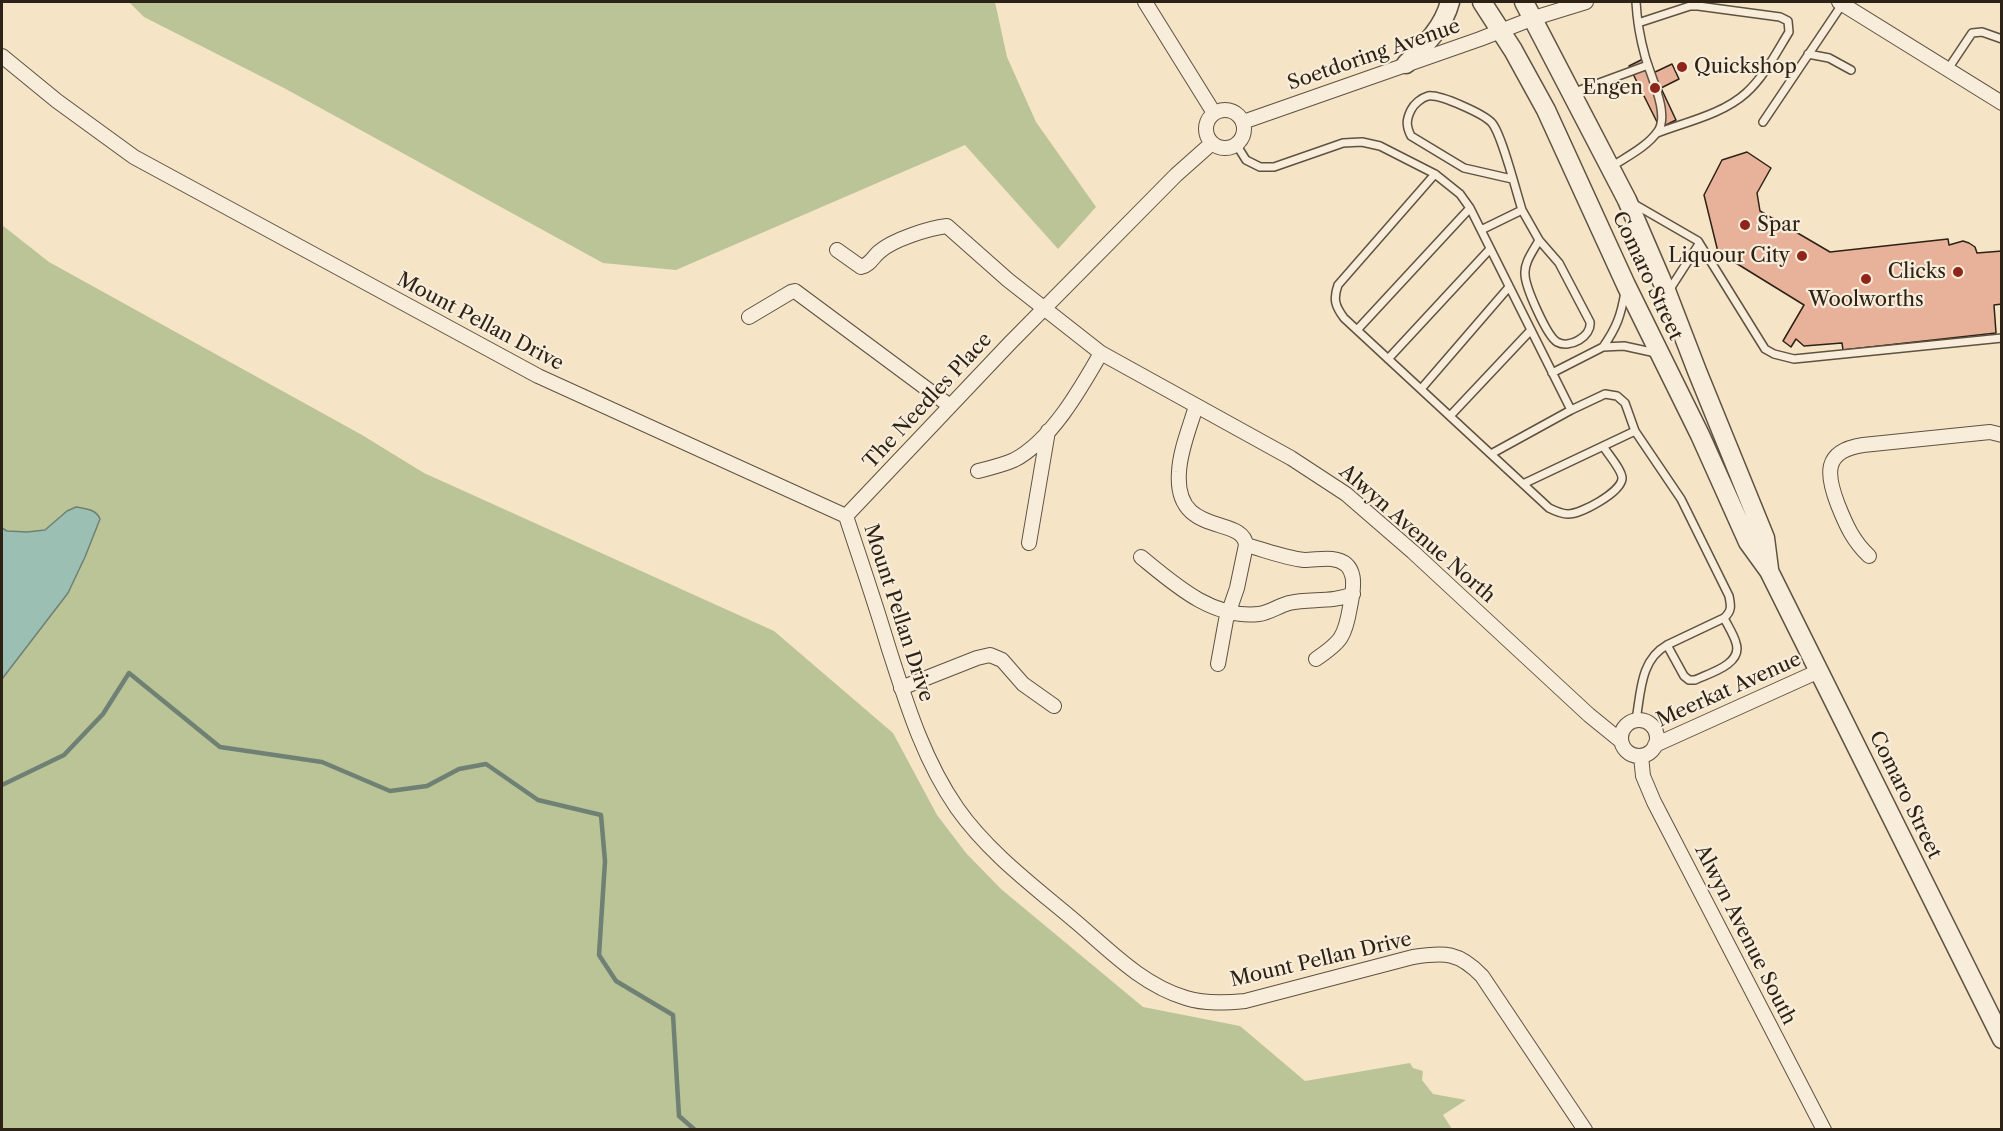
<!DOCTYPE html>
<style>
body{margin:0}
#map{position:relative;width:2003px;height:1131px;overflow:hidden;background:#f5e4c6;font-family:"Libre Caslon Text",serif}
canvas{display:block}
.frame{position:absolute;inset:0;border:3px solid #2c2215;pointer-events:none}
</style>
<div id="map">
<canvas width="2003" height="1131"></canvas>
<div class="frame"></div>
</div>
<script>
const context = document.querySelector('canvas').getContext('2d');
context.lineJoin = 'round';
function fillPath(path, color) {
  context.fillStyle = color;
  context.fill(path, 'evenodd');
}
function strokePath(path, color, width, dash) {
  context.strokeStyle = color;
  context.lineWidth = width;
  context.lineCap = dash ? 'butt' : 'round';
  context.setLineDash(dash || []);
  context.stroke(path);
}
function drawText(font, color, halo, rows, align = 'center') {
  context.font = font + ' "Libre Caslon Text",serif';
  context.lineWidth = 4.5;
  context.setLineDash([]);
  context.textBaseline = 'middle';
  context.strokeStyle = halo;
  context.fillStyle = color;
  for (const [text, x, y, turn = 0] of rows) {
    context.save();
    context.translate(x, y);
    context.rotate((+turn || 0) * Math.PI / 180);
    context.textAlign = isNaN(turn) ? turn : align;
    if (halo) context.strokeText(text, 0, 0);
    context.fillText(text, 0, 0);
    context.restore();
  }
}
const green = new Path2D(`
 M129 2H995L1007 57 1036 122 1096 207 1058 249 965 145 676 270 603 263 284 88 144 17Z
 M2 225 49 262 362 435 424 473 774 631 893 733 937 815 966 853 1001 889 1143 1007 1240 1026 1305 1081 1410 1063 1413 1068 1423 1071 1422 1080 1433 1094 1466 1100 1443 1115 1452 1129H2Z`);
const water = new Path2D(`
 M76 507C86 509 96 509 100 519L85 557 68 593 2 679V528L7 531 27 532 45 530 67 511Z`);
const stream = new Path2D(`
 M2 785 64 755 103 714 129 673 220 747 322 762 390 791 427 786 459 769 486 764 538 800 601 815 605 861 599 955 616 981 673 1015 679 1116 695 1130`);
const building = new Path2D(`
 M1645 58 1653 73 1672 64 1679 79 1661 88 1676 120 1660 128 1629 66Z
 M1747 152 1771 168 1757 193 1760 211 1830 252 1948 239 1949 245 1963 241 1969 243 1975 247 1977 253 2002 251V304L1994 305 1996 333 1843 350 1842 343 1804 346 1796 339 1791 347 1783 341 1804 305 1718 252 1704 195 1722 160Z`);
const service = new Path2D(`
 M1638 23 1690 6H1698L1780 17 1788 21 1789 32C1776 53 1764 77 1746 93 1723 114 1686 122 1657 133
 M1808 54 1829 58 1851 70
 M1948 69 1972 33 1982 32 2002 39
 M1572 93 1648 65
 M1763 122 1843 3
 M1236 144 1246 160 1260 167H1274L1343 143 1362 142 1380 146 1435 174 1460 194 1470 208 1571 410 1605 394 1617 396 1625 403 1635 431 1681 499 1729 596C1731 606 1732 611 1724 618L1667 645C1640 660 1641 692 1636 720
 M1611 167C1626 157 1647 147 1658 131 1670 114 1650 75 1645 56 1640 38 1637 20 1636 2
 M1435 174 1338 285C1333 299 1335 306 1344 318L1549 508C1555 511 1561 514 1568 514 1581 514 1620 493 1622 479 1623 471 1607 453 1603 446
 M1634 204 1698 241 1765 349 1774 354 1794 359 2002 338
 M1522 210 1539 240 1559 263 1590 322C1592 336 1570 349 1557 342 1547 336 1525 287 1525 274 1524 262 1534 250 1539 240
 M1481 230 1522 210C1516 191 1502 135 1492 123 1484 114 1440 94 1428 96 1421 98 1414 104 1411 110 1406 120 1406 126 1411 136L1464 168 1512 179
 M1668 292 1699 244
 M1357 330 1470 208
 M1603 347C1617 327 1621 315 1625 292
 M1388 359 1490 249
 M1552 373 1603 347 1624 346 1656 353
 M1421 389 1509 287
 M1450 416 1531 330
 M1491 454 1571 410
 M1523 484 1635 431
 M1667 645 1684 676 1689 680H1695C1710 673 1743 664 1736 643 1734 635 1728 626 1724 618`);
const minor = new Path2D(`
 M1145 2 1214 113
 M1839 2 2002 103
 M2 56 57 101 134 157 538 376 846 516C860 559 875 602 888 646 906 702 923 759 957 808 990 855 1039 890 1082 927 1113 954 1145 986 1186 998 1205 1004 1225 1003 1245 1001L1413 957C1445 952 1459 952 1482 976L1585 1130
 M1206 129a19 19 0 1 1 38 0a19 19 0 1 1-38 0Z
 M1243 122 1480 39 1534 18 1586 2
 M837 250 861 267C870 265 873 257 879 252 892 240 929 228 947 226L1008 280 1101 353 1291 458 1346 494 1413 552 1589 715 1621 741
 M749 317 791 292 795 291 950 406
 M1196 406C1190 427 1180 450 1179 472 1174 538 1243 515 1246 545L1237 588 1226 620 1218 664
 M978 471C990 468 1003 465 1014 460 1051 441 1081 388 1101 353
 M846 516 1010 343 1176 175 1212 143
 M1029 543 1048 431
 M1246 545C1265 550 1285 558 1304 560 1314 560 1323 558 1332 559 1359 562 1354 588 1350 607 1345 637 1341 642 1316 659
 M1869 556C1853 541 1846 525 1838 505 1826 474 1823 451 1863 445L1990 432 2002 435
 M1141 557C1174 584 1212 619 1259 614 1269 613 1278 606 1289 603 1310 598 1332 603 1353 594
 M901 688 977 658 990 655 1002 660 1023 684 1054 706
 M1621 738a18 18 0 1 1 36 0a18 18 0 1 1-36 0Z
 M1655 745 1819 671
 M1641 756 1643 776 1654 802 1824 1130`);
const tertiary = new Path2D(`
 M1482 2 1513 50 1546 110 1626 285 1700 435 1748 542 1769 571 2002 1039
 M1524 2 1627 200 1667 293 1697 371 1765 538 1769 569
 M1406 64C1425 45 1443 28 1450 2`);
const markers = [
 [1682,67,6,"#8f2418"],
 [1655,88,6,"#8f2418"],
 [1745,225,6,"#8f2418"],
 [1802,256,6,"#8f2418"],
 [1958,272,6,"#8f2418"],
 [1866,279,6,"#8f2418"]
];
const streetNames = [
 ["Soetdoring Avenue",1374,55,-19],
 ["Comaro Street",1647,276,65],
 ["Mount Pellan Drive",480,322,28],
 ["The Needles Place",928,401,-47],
 ["Alwyn Avenue North",1417,534,41],
 ["Mount Pellan Drive",898,613,72],
 ["Meerkat Avenue",1729,690,-24],
 ["Comaro Street",1905,795,64],
 ["Alwyn Avenue South",1745,935,63],
 ["Mount Pellan Drive",1321,960,-13]
];
const poiNames = [
 ["Quickshop",1694,67,"left"],
 ["Engen",1643,88],
 ["Spar",1757,225,"left"],
 ["Liquour City",1790,256],
 ["Clicks",1946,272],
 ["Woolworths",1866,300,"center"]
];
fillPath(green, '#bbc496');
fillPath(water, '#9cbfb4');
strokePath(water, '#6f8074', 1.5);
strokePath(stream, '#6f8074', 4.5);
fillPath(building, '#e8b19a');
strokePath(building, '#2c2215', 1.5);
strokePath(service, '#5e5241', 10);
strokePath(minor, '#5e5241', 16);
strokePath(tertiary, '#5e5241', 21);
strokePath(service, '#f8edda', 7);
strokePath(minor, '#f8edda', 14);
strokePath(tertiary, '#f8edda', 18);
for (const [x, y, r, color] of markers) {
  const dot = new Path2D();
  dot.arc(x, y, r, 0, 2 * Math.PI);
  context.fillStyle = color;
  context.fill(dot);
  strokePath(dot, '#f8edda', 2);
}
drawText('20px', '#2c2215', '#f8edda', streetNames);
drawText('20px', '#2c2215', '#f8edda', poiNames, 'right');
</script>
